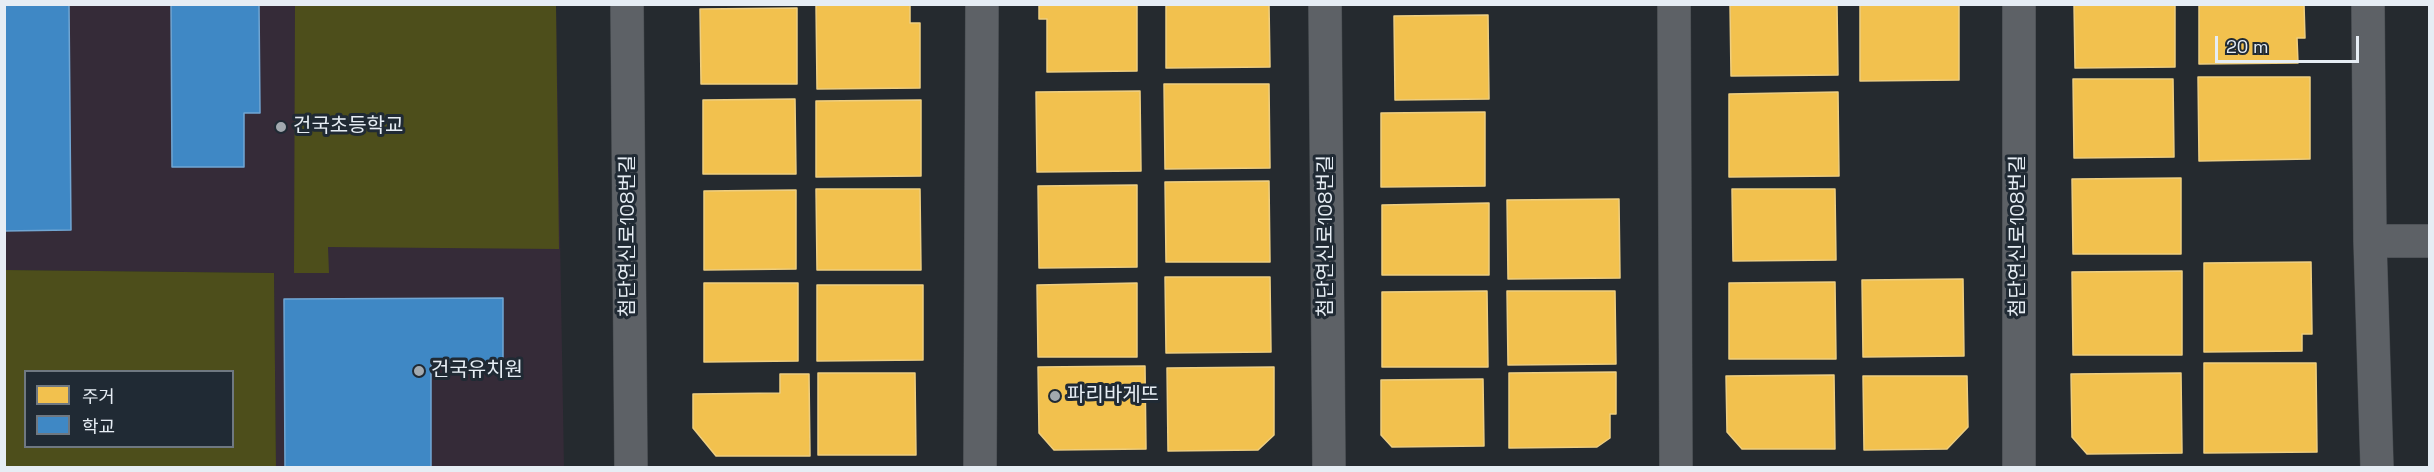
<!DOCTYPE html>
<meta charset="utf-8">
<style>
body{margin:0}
#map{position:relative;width:2434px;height:472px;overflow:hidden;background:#252a2f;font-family:"Space Grotesk","Noto Sans KR",sans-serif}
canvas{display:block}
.frame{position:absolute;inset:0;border:6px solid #e6edf4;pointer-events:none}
.legend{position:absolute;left:24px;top:370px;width:210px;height:78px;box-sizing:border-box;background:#202a34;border:2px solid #6f7881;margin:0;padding:8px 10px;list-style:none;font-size:18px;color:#e6edf4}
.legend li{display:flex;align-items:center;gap:12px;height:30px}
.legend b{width:30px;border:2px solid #6f7881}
.scale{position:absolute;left:2215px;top:36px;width:144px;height:27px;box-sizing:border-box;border:3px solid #e6edf4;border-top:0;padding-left:8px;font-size:18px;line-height:21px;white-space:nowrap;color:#e6edf4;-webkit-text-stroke:4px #202a34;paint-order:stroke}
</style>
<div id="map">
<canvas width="2434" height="472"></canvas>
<div class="frame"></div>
<ul class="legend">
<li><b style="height:16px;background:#f2c14e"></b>주거</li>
<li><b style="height:16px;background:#3f88c5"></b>학교</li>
</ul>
<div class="scale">20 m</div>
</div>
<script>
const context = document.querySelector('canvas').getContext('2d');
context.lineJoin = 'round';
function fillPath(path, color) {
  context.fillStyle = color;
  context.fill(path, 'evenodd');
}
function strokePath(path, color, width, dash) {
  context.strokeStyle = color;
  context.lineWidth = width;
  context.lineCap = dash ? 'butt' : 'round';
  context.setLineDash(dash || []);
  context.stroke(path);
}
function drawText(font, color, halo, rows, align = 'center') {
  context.font = font + ' "Space Grotesk","Noto Sans KR",sans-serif';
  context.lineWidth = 6;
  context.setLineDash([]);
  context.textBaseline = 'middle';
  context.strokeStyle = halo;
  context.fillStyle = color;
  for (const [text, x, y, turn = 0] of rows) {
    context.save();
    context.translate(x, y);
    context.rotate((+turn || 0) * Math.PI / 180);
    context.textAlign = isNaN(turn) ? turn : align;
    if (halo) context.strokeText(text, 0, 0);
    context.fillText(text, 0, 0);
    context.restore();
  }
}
const education = new Path2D(`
 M5 5H556L564 467H276L274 273 5 270Z`);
const green = new Path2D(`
 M295 5H556L559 249 328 247 329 273H294Z
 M5 270 274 273 276 467H5ZM26 372H232V446H26Z`);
const homes = new Path2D(`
 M910 4V23H920V88L817 89 816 5Z
 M1039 4H1137V71L1047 72V19H1039Z
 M1166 4H1269L1270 67 1166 68Z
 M1730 4H1837L1838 75 1731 76Z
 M1860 4H1959V80L1860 81Z
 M2074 4H2175V67L2075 68Z
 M2199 4H2304L2305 38H2297L2298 63 2199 64Z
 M797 8V84H701L700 9Z
 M1488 15 1489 99 1395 100 1394 16Z
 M2198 77H2310V159L2199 161Z
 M2073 79H2173L2174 157 2074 158Z
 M1164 84H1269L1270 168 1165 169Z
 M1140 91 1141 171 1037 172 1036 92Z
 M1838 92 1839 176 1729 177V94Z
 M795 99 796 174H703V100Z
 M921 100V176L816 177V101Z
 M1485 112V186L1381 187V113Z
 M2181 178V254H2073L2072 179Z
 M1269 181 1270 262H1166L1165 182Z
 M1137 185V267L1039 268 1038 186Z
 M816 189H920L921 270H817Z
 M1732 189H1835L1836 260 1733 261Z
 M796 190V269L704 270V191Z
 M1619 199 1620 278 1508 279 1507 200Z
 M1489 203V275H1382V205Z
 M2311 262 2312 334H2302V351L2204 352V263Z
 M2182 271V355H2073L2072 272Z
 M1165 277H1270L1271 352 1166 353Z
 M1963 279 1964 356 1863 357 1862 280Z
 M1835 282 1836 359H1729V283Z
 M704 283H798V361L704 362Z
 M1137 283V357H1038L1037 285Z
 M817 285H923V360L817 361Z
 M1487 291 1488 367H1382V292Z
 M1507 291H1615L1616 364 1508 365Z
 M2204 363H2316L2317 452 2204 453Z
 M1145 366 1146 449 1054 450 1039 433 1038 367Z
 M1274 367V435L1258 450 1168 451 1167 368Z
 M1616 372V414H1610V438L1597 447 1509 448V373Z
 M818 373H915L916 455H818Z
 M2181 373 2182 453 2087 454 2072 437 2071 374Z
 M780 374H809L810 456H716L693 428V394L780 393Z
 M1834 375 1835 449H1742L1727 432 1726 376Z
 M1863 376H1967L1968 427 1947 449 1864 450Z
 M1483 379 1484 446 1392 447 1381 435V380Z`);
const schools = new Path2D(`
 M4 4H69L71 230 4 231Z
 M171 4H259L260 113H244V167H172Z
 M503 298V363H431V468H285L284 299Z`);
const minor = new Path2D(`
 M627 4 631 468
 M1325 4 1329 468
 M1674 4 1676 468
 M2019 4V468
 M2368 4 2370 241 2377 468
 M2370 241H2430
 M980 468 982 4`);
const markers = [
 [281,127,6,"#a2a9af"],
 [419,371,6,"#a2a9af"],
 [1055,396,6,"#a2a9af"]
];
const poiNames = [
 ["건국초등학교",293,127],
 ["건국유치원",431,371],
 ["파리바게뜨",1067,396]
];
const streetNames = [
 ["첨단연신로108번길",629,236,-90],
 ["첨단연신로108번길",1327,236,-90],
 ["첨단연신로108번길",2019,236,-90]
];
fillPath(education, '#352b38');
fillPath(green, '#4d4e1b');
fillPath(homes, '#f2c14e');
strokePath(homes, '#eece80', 1.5);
fillPath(schools, '#3f88c5');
strokePath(schools, '#71a6d3', 1.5);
strokePath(minor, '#42474b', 34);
strokePath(minor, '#5d6166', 33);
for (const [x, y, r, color] of markers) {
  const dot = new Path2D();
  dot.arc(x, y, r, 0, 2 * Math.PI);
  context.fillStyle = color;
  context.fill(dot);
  strokePath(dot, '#202a34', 2);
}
drawText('20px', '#e6edf4', '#202a34', poiNames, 'left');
drawText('20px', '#e6edf4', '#202a34', streetNames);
</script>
